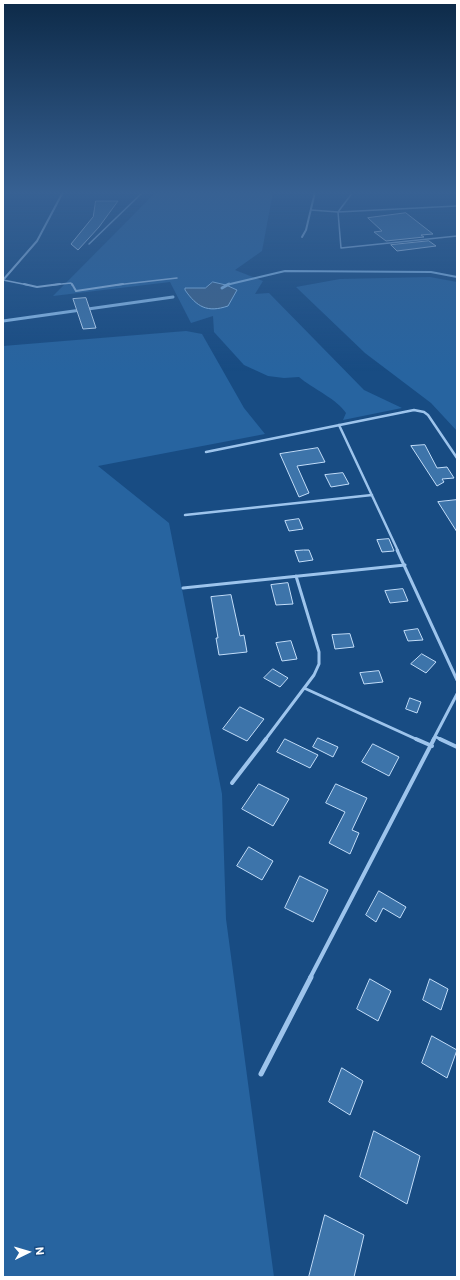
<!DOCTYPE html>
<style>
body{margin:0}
#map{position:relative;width:460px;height:1280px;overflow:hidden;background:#184c83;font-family:Commissioner,sans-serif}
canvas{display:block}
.frame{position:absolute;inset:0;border:4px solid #fff;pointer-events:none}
.north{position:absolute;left:8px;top:1232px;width:40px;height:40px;-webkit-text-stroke:3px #184c83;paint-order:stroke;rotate:85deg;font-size:11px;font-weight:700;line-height:16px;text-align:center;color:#fff}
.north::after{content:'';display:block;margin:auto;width:14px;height:18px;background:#fff;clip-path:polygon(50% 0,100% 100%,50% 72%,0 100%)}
</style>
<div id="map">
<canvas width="460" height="1280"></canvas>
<div class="frame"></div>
<div class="north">N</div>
</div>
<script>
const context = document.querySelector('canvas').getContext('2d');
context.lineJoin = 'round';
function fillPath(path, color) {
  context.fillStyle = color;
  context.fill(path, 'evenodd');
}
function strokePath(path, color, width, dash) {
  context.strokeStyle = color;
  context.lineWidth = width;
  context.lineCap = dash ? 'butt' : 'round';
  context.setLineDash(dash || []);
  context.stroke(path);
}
const green = new Path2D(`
 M156 192H273L262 251 235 270 263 281 255 294 269 293 364 390 402 408 343 420 346 413C337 399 313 389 299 377L284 378 268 376 244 365 214 332 213 316 191 323 170 282 53 296Z
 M430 277 457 282V431L431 403 365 353 296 287 340 279Z
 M186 331 202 334 244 408 265 434 98 466 169 523 222 794 226 919 274 1277H3V346Z`);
const water = new Path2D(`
 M213 282 226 285 237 290 228 306C207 313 197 307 185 290V288H205Z`);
const streamFar1 = new Path2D(`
 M226 285 285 271 431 272 457 277`);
const stream = new Path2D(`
 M222 288 229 284
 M3 321 173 297`);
const building = new Path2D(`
 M96 201H118L99 227 78 250 71 244 93 217Z
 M406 213 433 234 421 235 424 237 386 241 374 232 382 231 368 218Z
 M429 241 436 246 397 251 391 245Z
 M86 298 96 328 83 329 73 299Z
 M425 445 437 468 447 467 454 478 442 479 444 482 437 486 411 446Z
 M318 448 325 462 297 466 309 493 299 497 280 454Z
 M343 473 349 484 331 487 325 475Z
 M457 500V532L438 502Z
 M299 519 303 529 289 531 285 521Z
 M389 539 394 551 382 552 377 540Z
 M304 550H309L313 560 299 562 295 551Z
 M288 583 293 604 276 605 271 585Z
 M403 589 408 601 390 603 385 591Z
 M231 595 240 636 244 635 247 652 219 655 216 638H218L211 597Z
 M418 629 423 640 408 641 404 631Z
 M350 634 354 647 335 649 332 635Z
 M291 641 297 659 282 661 276 643Z
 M422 654 436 662 426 673 411 664Z
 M273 669 288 678 280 687 264 678Z
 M379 671 383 682 364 684 360 673Z
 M410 698 421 702 417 713 406 709Z
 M240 707 264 719 247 741 223 729Z
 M318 738 338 747 333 757 313 747Z
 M285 739 318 755 310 768 277 752Z
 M373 744 399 757 389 776 362 762Z
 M259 784 289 799 273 826 242 809Z
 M336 784 367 798 352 830 359 833 350 854 329 843 345 812 326 803Z
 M249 847 273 861 262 880 237 866Z
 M300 876 328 890 313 922 285 908Z
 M379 891 406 907 400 918 383 908 376 922 366 915Z
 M370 979 391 991 378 1021 357 1009Z
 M430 979 448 989 441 1010 423 1000Z
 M432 1036 457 1050 447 1078 422 1063Z
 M342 1068 363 1081 350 1115 329 1102Z
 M374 1131 420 1156 407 1204 360 1177Z
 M325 1215 364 1235 354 1277H309Z`);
const serviceFar5 = new Path2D(`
 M353 192 338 212 341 248 457 236
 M311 210 338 212 457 206
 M89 244 143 192
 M3 280 28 285
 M52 285 71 283 72 285
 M116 285 177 278`);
const serviceFar4 = new Path2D(`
 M24 284 37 287 60 284
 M72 284 76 291 123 284`);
const serviceFar3 = new Path2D(`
 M339 425 398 551
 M206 452 414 410 424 412 428 415 457 458
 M185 515 372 495`);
const serviceFar2 = new Path2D(`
 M397 550 457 680
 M183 588 405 565
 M304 688 418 740
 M436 737 442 740
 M265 740 314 675 319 664V652L296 576
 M433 740 457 694`);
const serviceFar1 = new Path2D(`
 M416 739 432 746
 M440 739 457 747
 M232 783 266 739
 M310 978 434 739`);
const service = new Path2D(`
 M261 1074 311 977`);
const minor = new Path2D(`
 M302 237 306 230 315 192
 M3 280 37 241 63 192`);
fillPath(green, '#2764a0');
fillPath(water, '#3e648c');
strokePath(water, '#8fc0ee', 1);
strokePath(streamFar1, '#8fc0ee', 2);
strokePath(stream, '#8fc0ee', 3);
fillPath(building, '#3d74aa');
strokePath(building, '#c2ddf9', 1);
strokePath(serviceFar5, '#9dc4ec', 1.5);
strokePath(serviceFar4, '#9dc4ec', 2);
strokePath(serviceFar3, '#9dc4ec', 2.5);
strokePath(serviceFar2, '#9dc4ec', 3);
strokePath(serviceFar1, '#9dc4ec', 4);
strokePath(service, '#9dc4ec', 5);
strokePath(minor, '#9dc4ec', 2);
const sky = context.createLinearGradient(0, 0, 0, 371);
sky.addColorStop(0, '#0d2a48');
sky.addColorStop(0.52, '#376193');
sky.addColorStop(1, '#37619300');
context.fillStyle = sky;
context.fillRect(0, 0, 460, 371);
</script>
